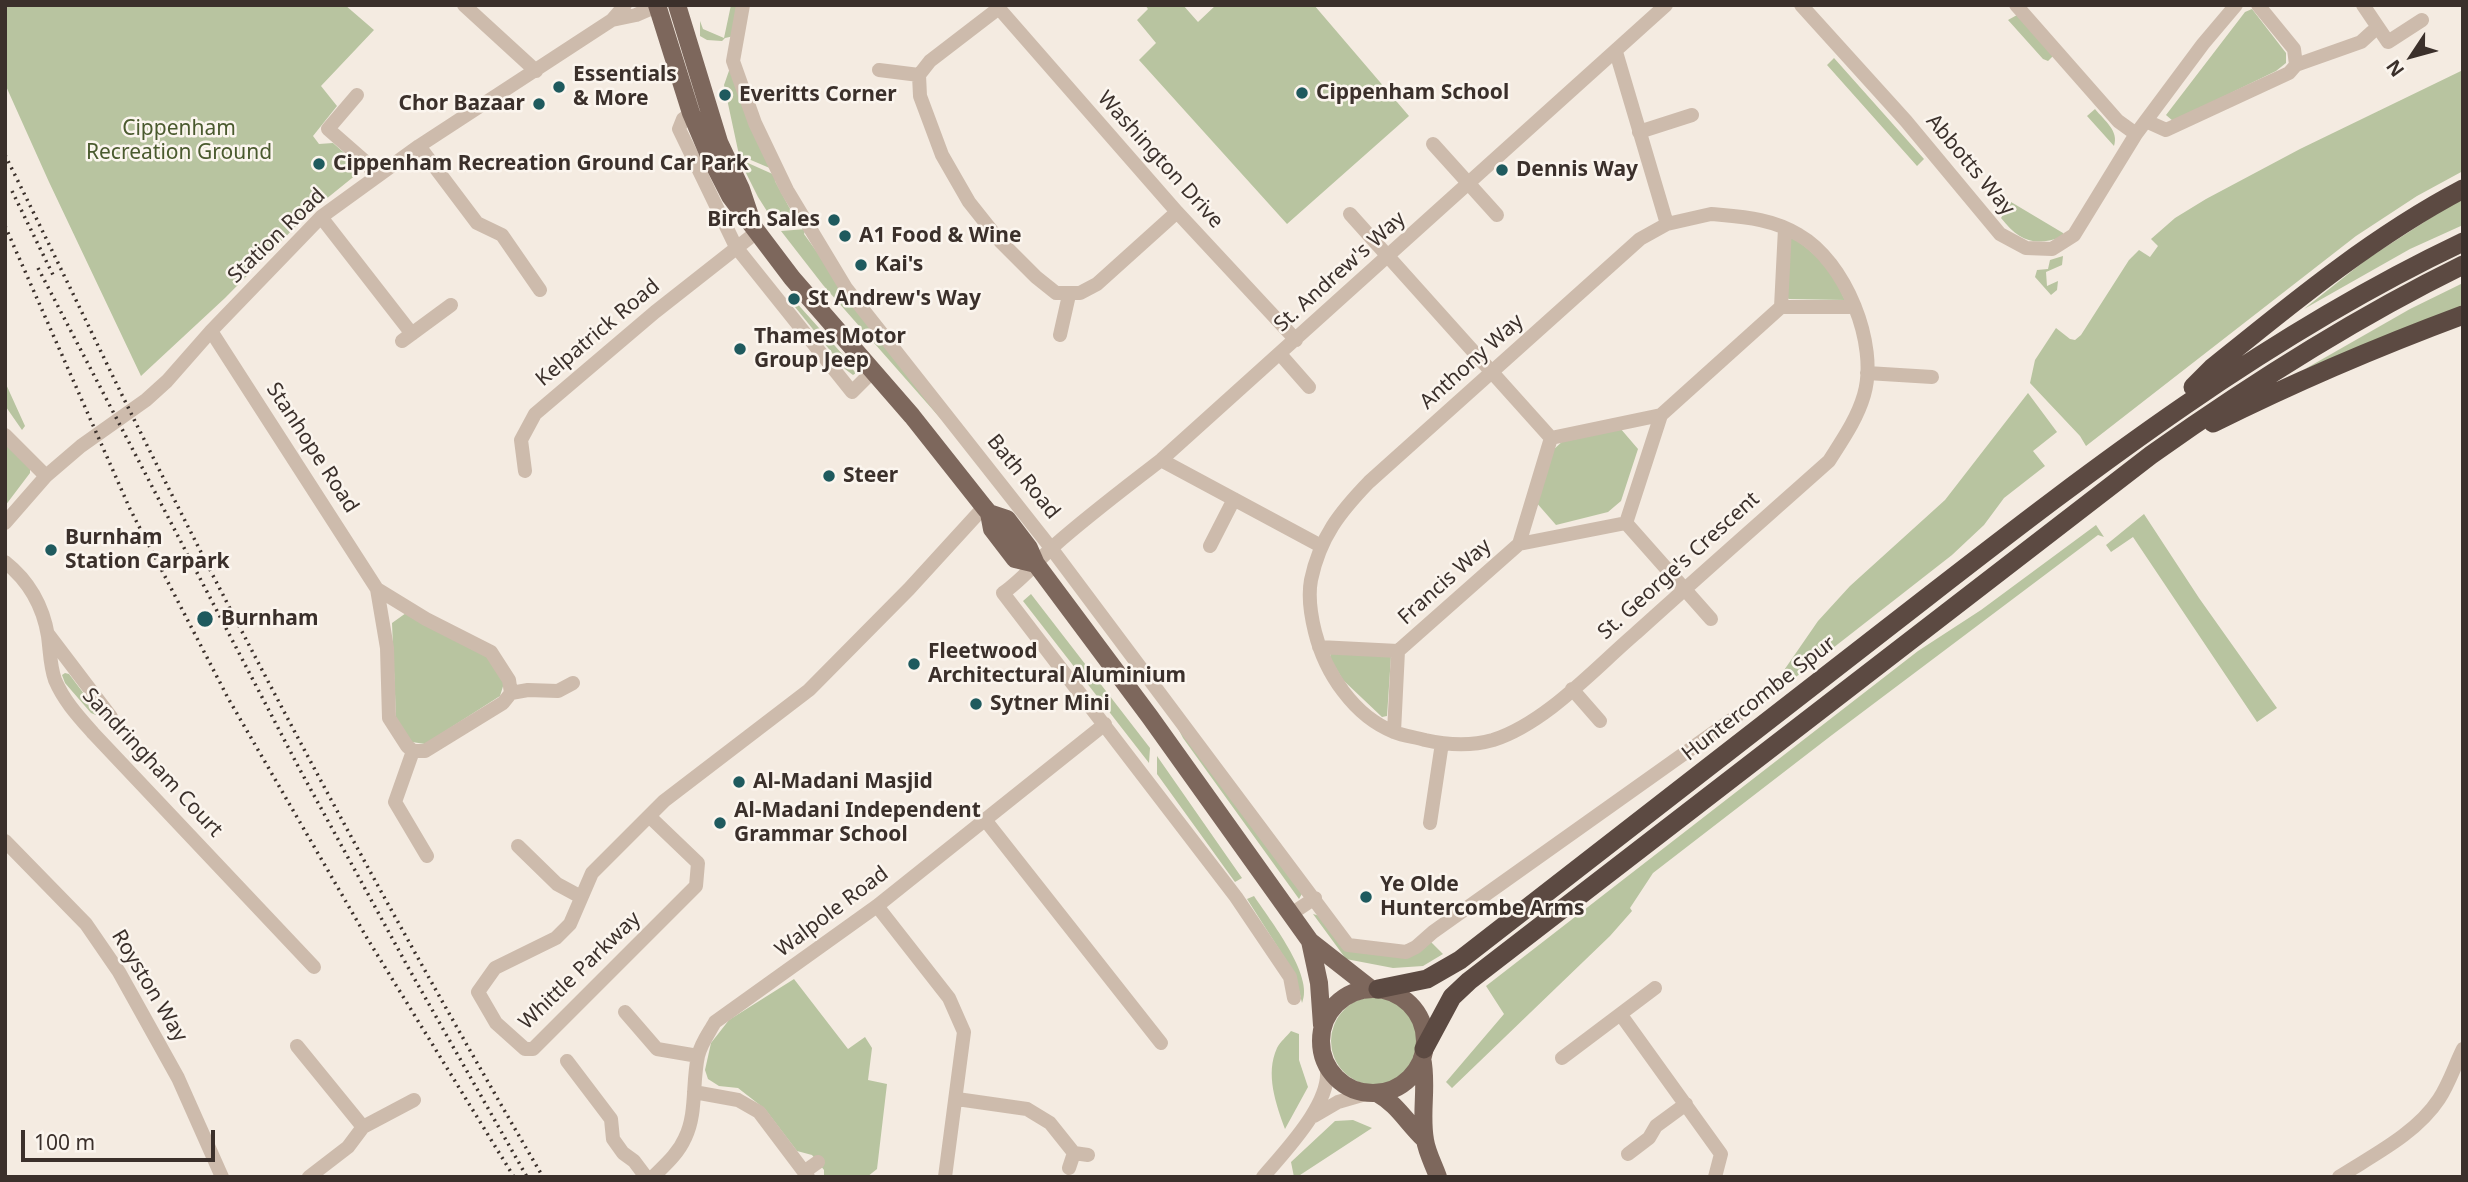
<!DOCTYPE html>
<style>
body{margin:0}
#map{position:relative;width:2468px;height:1182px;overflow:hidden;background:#f4ebe1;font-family:"Noto Sans",sans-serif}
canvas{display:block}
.frame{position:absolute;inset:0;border:7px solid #3b302b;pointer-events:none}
.north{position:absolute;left:2377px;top:21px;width:70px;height:70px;-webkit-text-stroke:5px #fbf5ee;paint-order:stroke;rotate:234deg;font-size:19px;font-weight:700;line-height:28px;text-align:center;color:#3b302b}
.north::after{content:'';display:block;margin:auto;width:24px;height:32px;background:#3b302b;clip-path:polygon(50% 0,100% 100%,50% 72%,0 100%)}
.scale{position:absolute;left:21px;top:1130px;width:194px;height:32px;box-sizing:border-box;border:4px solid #3b302b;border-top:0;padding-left:9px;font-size:21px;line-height:24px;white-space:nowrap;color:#3b302b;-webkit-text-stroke:5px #fbf5ee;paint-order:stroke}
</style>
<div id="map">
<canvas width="2468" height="1182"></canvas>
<div class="frame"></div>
<div class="north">N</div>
<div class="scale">100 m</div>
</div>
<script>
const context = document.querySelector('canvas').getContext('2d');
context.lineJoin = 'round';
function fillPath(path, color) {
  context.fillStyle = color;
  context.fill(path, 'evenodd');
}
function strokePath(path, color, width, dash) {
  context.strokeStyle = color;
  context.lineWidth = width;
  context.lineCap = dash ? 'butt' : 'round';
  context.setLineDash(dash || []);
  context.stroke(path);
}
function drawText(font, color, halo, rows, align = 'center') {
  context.font = font + ' "Noto Sans",sans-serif';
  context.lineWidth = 5;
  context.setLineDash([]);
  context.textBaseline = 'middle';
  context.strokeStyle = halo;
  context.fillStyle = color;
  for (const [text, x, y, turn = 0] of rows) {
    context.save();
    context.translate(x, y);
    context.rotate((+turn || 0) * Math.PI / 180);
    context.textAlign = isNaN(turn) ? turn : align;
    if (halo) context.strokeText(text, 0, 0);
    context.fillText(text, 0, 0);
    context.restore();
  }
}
const green = new Path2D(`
 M5 5H345L374 30 321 86 337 106 313 136 319 144 333 143 357 164V174L310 212 225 298 141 376 49 182 5 84Z
 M731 5H739L734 36 725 38 722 41 707 40 700 36V21L703 29 724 38Z
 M1145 5H1183L1198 22 1216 5H1314L1409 116 1287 224 1139 60 1156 43 1137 20 1148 9Z
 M2252 9 2286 53V63L2276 71 2173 121 2166 115 2245 12Z
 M2017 15 2054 55 2048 61 2043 59 2008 20Z
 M1834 58 1924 159 1917 166 1827 65Z
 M731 65 772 169 739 155 724 85Z
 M2463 70V171L2417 196 2356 236 2086 446 2080 436 2030 383 2035 360 2056 328 2070 339 2075 340 2081 335 2129 260 2139 250 2150 257 2158 246 2151 239 2175 218 2206 199 2300 149Z
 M2095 109C2105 121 2119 131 2114 146L2087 116Z
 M739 159 777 176 775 181 796 220 803 226 777 227 758 197Z
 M2463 197V225L2410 249 2304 309 2367 259Z
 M2011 202 2063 233 2064 236C2035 247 2020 242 2001 218Z
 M806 229 804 234 868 323 948 427 823 285 781 231Z
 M1793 238C1820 257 1831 269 1845 300L1789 299 1785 297 1788 239Z
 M2063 256 2062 265 2046 272 2047 286 2058 281 2057 290 2051 295 2035 277 2037 270 2048 269 2050 260Z
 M2463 283V308L2305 369 2410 309Z
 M794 300 844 356V360L856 373 853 375 845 369 791 302Z
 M5 382 25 426 22 430 6 407Z
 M2028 393 2057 432 2033 451 2045 466 2004 498 1984 525 1952 555 1760 705 1818 621 1850 586 1945 500Z
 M1620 428 1638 449 1621 501 1608 512 1556 525 1535 501 1552 451 1565 439Z
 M5 444 30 467V473L5 506Z
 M2144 514 2199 598 2277 708 2257 722 2133 537 2111 552 2106 545Z
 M2096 525 2104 537 2098 535 1832 735 1653 873 1630 908 1632 911 1610 936 1452 1088 1446 1082 1504 1014 1486 986 1918 651 1981 610Z
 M1031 594 1150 748 1149 763 1023 601Z
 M406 613 489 657 504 683 500 696 425 744 412 742 396 718 392 623Z
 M1331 650 1391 656 1387 716 1382 717 1343 680 1330 658Z
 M65 673 69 674 97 711 96 715 91 713 65 683 62 675Z
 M1171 715 1303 892 1299 899 1183 738Z
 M1157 756 1242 878 1235 882 1157 774Z
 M1254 896C1269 919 1315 976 1302 1003L1295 974 1247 899Z
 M1313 914 1320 916 1344 949 1389 956 1431 942 1443 954 1423 966 1393 968 1346 959Z
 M794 979 848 1049 865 1037 872 1048 868 1080 887 1084 877 1169 867 1177H824V1170L812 1155 797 1151 765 1109 738 1088 719 1086 708 1079 705 1070 711 1043 729 1020Z
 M1331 1041a44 44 0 1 1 88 0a44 44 0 1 1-88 0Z
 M1291 1031 1299 1034V1060L1308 1087 1285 1129C1276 1104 1265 1074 1277 1048 1280 1042 1287 1036 1291 1031Z
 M1353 1120 1372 1128 1297 1177H1294L1291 1162 1335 1121Z`);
const minor = new Path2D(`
 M464 5 536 71
 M743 5 733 61 755 123 787 190 846 288 1051 548 1348 945 1406 952 1416 947 1433 932 1737 716
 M996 5 1177 212 1296 340
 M1801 5 1906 121 2000 234 2026 248 2052 249 2074 235 2136 134 2203 44 2236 5
 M2016 5 2118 121 2136 134
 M2363 5 2388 42 2422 20
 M999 8 930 61 919 75 920 96 942 155 969 202 1000 241 1036 277 1056 293H1080L1097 284 1177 212
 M612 20 636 15 659 5
 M1616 52 1667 224
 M2296 65 2361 42 2372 32
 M879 70 919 75
 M357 95 328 129 368 164 375 177
 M691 113 683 119 679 129 736 247 852 392 872 372
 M2146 121 2166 130 2289 73 2296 65 2294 49 2258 5
 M1639 132 1692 115
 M1433 144 1497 215
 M419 146 477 223 502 235 540 290
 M1350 214 1551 438
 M1711 214C1743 217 1771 218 1799 235 1845 261 1879 344 1864 395 1857 419 1843 439 1829 461 1765 518 1700 575 1636 633 1594 669 1546 723 1493 740 1472 746 1447 745 1425 740 1415 737 1404 736 1394 732 1354 716 1325 673 1315 632 1311 616 1308 596 1311 580 1320 537 1340 512 1369 482L1640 239 1667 224Z
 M321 217 412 334
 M1781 307 1785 228
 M1781 307H1855
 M211 331 377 589 387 648 389 718 407 746 413 751H425L503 703 511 693 509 680 491 652 426 619 377 589
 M1060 335 1069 295
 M402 341 451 305
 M1280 354 1309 387
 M1867 373 1932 377
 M1661 415 1626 523 1519 544 1551 438Z
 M1661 415 1781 307
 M5 435 46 476
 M1161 460 1321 546
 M525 471 521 440 535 414 655 312 758 231
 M5 523 46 476 81 446 146 400 167 381 211 331 321 217 419 146 612 20 625 5
 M1626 523 1711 619
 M1210 546 1234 499
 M5 562C29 581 43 606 48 636 50 651 50 666 55 680 64 701 78 716 93 733L314 967
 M48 634 111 717
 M1319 647 1398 651
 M1398 651 1519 544
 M1572 689 1600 721
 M511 693 528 690 558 691 573 683
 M1394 732 1398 651
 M413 751 395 802 427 856
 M650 817 698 863 696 886 533 1049H525L496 1023 478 992 495 968 556 938 570 924 592 873 664 801 809 690 909 589 984 507
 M986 821 1161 1043
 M1430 823 1442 743
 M5 841 86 924 119 972 178 1078 222 1177
 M518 846 557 884 581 897
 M877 906 949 998 964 1032 945 1177
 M1291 914 1315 898
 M1294 998 1290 977 1236 897 1003 593C1023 579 1037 561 1055 545 1089 515 1125 488 1161 460L1666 5
 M625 1012 657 1049 698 1056
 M1621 1015 1721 1154 1715 1177
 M297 1046 363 1127
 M1562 1058 1655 988
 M567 1061 611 1119 613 1139 623 1153 634 1161 646 1177
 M694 1092 738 1100 759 1112 808 1177
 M957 1099 1027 1109 1050 1123 1074 1153
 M1314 1116 1338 1102 1369 1093
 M1628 1154 1649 1138 1656 1126 1686 1104
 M1069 1168 1074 1153 1088 1155
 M804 1172 818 1162
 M309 1177 348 1147 363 1127 414 1100
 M653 1177C665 1165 678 1154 685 1138 697 1114 692 1083 698 1056 701 1043 709 1033 715 1022L877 906 1105 724
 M1263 1177C1285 1151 1335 1100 1326 1065
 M2339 1177C2373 1155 2416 1134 2439 1099 2449 1084 2455 1065 2463 1049`);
const major = new Path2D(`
 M657 5 691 113 708 153 730 196 792 278 912 416 984 507 989 513 992 529 1015 559 1036 564
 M677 5 719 142 741 189 749 213
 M989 513 1007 519 1029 548 1036 564 1150 717 1310 941 1319 983 1322 1025
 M1310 941 1370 988
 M1321 1041a52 52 0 1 1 104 0a52 52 0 1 1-104 0Z
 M1422 1058C1428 1085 1420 1113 1425 1140 1427 1153 1434 1165 1438 1177
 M1377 1093C1397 1104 1408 1124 1424 1139`);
const highway = new Path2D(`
 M2193 387 2212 368C2291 304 2372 237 2463 189
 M2213 423C2295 382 2377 347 2463 315
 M1378 989 1427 979 1460 960C1616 840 1771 719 1926 598 2096 466 2267 335 2463 242
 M1424 1049 1452 997 1469 981 2151 455C2251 384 2353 319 2463 265`);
const rail = new Path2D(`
 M5 155C45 235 83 315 122 395 253 660 394 922 543 1177
 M12 191 55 279
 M5 226 130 509 228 698 367 938 514 1177
 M38 268 299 768 409 969 527 1177`);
const markers = [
 [559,87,7,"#1f5a5e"],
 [1302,93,7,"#1f5a5e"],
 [725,95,7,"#1f5a5e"],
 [539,104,7,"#1f5a5e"],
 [319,164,7,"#1f5a5e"],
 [1502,170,7,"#1f5a5e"],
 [834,220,7,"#1f5a5e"],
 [845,236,7,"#1f5a5e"],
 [861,265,7,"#1f5a5e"],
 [794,299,7,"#1f5a5e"],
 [740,349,7,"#1f5a5e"],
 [829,476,7,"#1f5a5e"],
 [51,550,7,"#1f5a5e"],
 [205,619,9,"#1f5a5e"],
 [914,664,7,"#1f5a5e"],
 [976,704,7,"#1f5a5e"],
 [739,782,7,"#1f5a5e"],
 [720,823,7,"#1f5a5e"],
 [1366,897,7,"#1f5a5e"]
];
const poiNames = [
 ["Essentials",573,75],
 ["& More",573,99],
 ["Cippenham School",1316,93],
 ["Everitts Corner",739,95],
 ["Chor Bazaar",525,104,"right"],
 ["Cippenham Recreation Ground Car Park",333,164],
 ["Dennis Way",1516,170],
 ["Birch Sales",820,220,"right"],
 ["A1 Food & Wine",859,236],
 ["Kai's",875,265],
 ["St Andrew's Way",808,299],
 ["Thames Motor",754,337],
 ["Group Jeep",754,361],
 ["Steer",843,476],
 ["Burnham",65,538],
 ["Station Carpark",65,562],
 ["Burnham",221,619],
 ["Fleetwood",928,652],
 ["Architectural Aluminium",928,676],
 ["Sytner Mini",990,704],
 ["Al-Madani Masjid",753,782],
 ["Al-Madani Independent",734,811],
 ["Grammar School",734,835],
 ["Ye Olde",1380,885],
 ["Huntercombe Arms",1380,909]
];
const parkNames = [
 ["Cippenham",179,129],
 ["Recreation Ground",179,153]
];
const streetNames = [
 ["Washington Drive",1160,160,48],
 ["Abbotts Way",1970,165,50],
 ["Station Road",277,236,-44],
 ["St. Andrew's Way",1340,272,-42],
 ["Kelpatrick Road",598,333,-40],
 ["Anthony Way",1472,362,-42],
 ["Stanhope Road",312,448,57],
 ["Bath Road",1023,477,51],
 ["St. George's Crescent",1679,566,-42],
 ["Francis Way",1445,582,-42],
 ["Huntercombe Spur",1759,699,-38],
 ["Sandringham Court",152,763,47],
 ["Walpole Road",832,912,-37],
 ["Whittle Parkway",580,971,-44],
 ["Royston Way",149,986,59]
];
fillPath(green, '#b8c4a0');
strokePath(minor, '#cdbbac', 14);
strokePath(major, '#7d675c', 18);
strokePath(highway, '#5c4a42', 19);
strokePath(rail, '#3b302b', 3.5, [2, 5]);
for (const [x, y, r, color] of markers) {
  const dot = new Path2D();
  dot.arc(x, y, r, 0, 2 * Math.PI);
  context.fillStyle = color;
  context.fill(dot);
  strokePath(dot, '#fbf5ee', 2.5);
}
drawText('bold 21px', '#3b302b', '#fbf5ee', poiNames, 'left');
drawText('21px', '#4a5a2e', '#fbf5ee', parkNames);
drawText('21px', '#3b302b', '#fbf5ee', streetNames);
</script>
